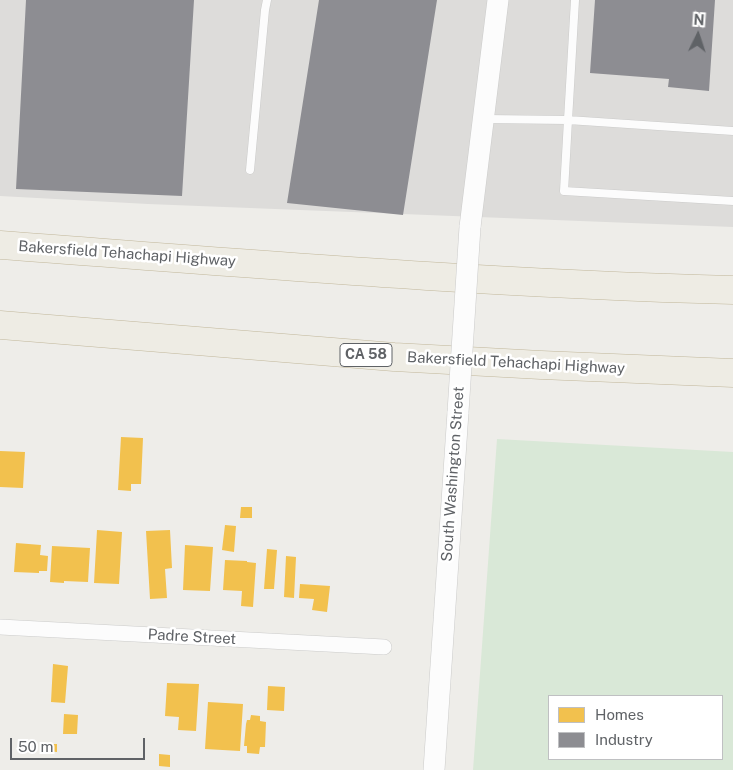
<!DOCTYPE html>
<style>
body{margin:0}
#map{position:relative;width:733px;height:770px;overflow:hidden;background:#eeede9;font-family:"Public Sans",sans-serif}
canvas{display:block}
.legend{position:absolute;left:548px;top:695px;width:175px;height:65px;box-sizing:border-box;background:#fff;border:1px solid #bfc0c2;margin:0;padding:6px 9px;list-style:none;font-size:15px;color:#5f6266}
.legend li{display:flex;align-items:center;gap:10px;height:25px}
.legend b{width:25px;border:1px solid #bfc0c2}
.north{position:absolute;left:673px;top:10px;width:50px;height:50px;-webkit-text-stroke:4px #fff;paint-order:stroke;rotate:4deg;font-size:14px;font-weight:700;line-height:20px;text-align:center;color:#5f6266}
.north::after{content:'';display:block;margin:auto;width:18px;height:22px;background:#5f6266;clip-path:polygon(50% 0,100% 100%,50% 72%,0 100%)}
.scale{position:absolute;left:10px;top:738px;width:135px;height:22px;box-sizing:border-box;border:2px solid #5f6266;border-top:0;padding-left:6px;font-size:15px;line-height:18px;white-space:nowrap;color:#5f6266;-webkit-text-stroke:4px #fff;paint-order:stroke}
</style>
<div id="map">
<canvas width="733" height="770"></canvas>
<ul class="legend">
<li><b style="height:14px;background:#f2c14e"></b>Homes</li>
<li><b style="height:14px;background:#8d8d92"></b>Industry</li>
</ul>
<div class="north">N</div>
<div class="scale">50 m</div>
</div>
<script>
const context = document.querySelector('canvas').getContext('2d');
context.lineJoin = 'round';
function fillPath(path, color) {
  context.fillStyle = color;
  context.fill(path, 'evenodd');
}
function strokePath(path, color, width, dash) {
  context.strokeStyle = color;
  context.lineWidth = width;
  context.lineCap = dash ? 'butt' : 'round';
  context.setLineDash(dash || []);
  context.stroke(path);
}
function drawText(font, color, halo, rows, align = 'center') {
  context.font = font + ' "Public Sans",sans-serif';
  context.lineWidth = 5;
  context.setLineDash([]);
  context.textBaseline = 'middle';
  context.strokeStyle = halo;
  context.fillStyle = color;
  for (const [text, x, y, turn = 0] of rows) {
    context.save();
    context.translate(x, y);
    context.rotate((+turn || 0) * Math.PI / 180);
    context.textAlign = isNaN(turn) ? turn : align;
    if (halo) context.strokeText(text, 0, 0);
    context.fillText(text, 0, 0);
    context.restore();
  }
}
const industrial = new Path2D(`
 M0 0H733V227L148 204 0 196Z`);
const green = new Path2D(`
 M497 439 733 452V770H473ZM549 696H722V759H549Z`);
const homes = new Path2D(`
 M121 437 143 438 141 484H131V491L118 490Z
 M0 451 25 452 23 488 0 487Z
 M241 507H252V518H240Z
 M225 525 236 526 234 552 222 550Z
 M97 530 122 532 119 584 94 583Z
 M170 530 172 568 165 569 167 598 150 599 146 531Z
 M16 543 41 545 40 555 48 556 47 571H39V573L14 572Z
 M185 545 213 547 210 591 183 590Z
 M52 546 90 548 88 582 64 581V583L50 582Z
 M267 549 277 550 274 589H264Z
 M286 556 296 557 294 598 284 597Z
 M225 560 247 561V562L256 563 253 607 241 606 242 591 223 590Z
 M300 584 330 586 327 612 312 610 314 599 299 598Z
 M53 664 68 666 65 703 51 702Z
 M167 683 199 684 196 731 178 730 179 717 165 716Z
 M268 686 285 687 284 711 267 710Z
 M208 702 243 704 240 751 205 749Z
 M64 714 78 715 77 734H63Z
 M251 715 260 716V721L266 722 265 747H260L259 754 247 753V746H244L246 724 247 720H250Z
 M46 744H57V752L46 751Z
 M159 754 170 755V767L159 766Z`);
const industry = new Path2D(`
 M26 0H194L182 196 16 189Z
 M319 0H437L403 215 287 203Z
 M595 0H715L709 91 668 87 669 79 590 73Z`);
const lane = new Path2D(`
 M485 119 568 120 575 0
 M733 131 568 120 564 191 733 201
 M250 170 265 10 267 0`);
const street = new Path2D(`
 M0 627 384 647`);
const secondary = new Path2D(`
 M470 227 498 0
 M434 770 458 412`);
const highway = new Path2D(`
 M0 245C244 263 488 284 733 290
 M0 325 394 357 541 365 733 373`);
const secondaryBridge = new Path2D(`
 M458 412 470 227`);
const shields = [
 [366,355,52]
];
const shieldNames = [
 ["CA 58",366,355]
];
const streetNames = [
 ["Bakersfield Tehachapi Highway",127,254,4],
 ["Bakersfield Tehachapi Highway",516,363,3],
 ["South Washington Street",453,474,-86],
 ["Padre Street",192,637,3]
];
fillPath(industrial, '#dddcda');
fillPath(green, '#d9e8d7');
fillPath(homes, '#f2c14e');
fillPath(industry, '#8d8d92');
strokePath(lane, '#cbcbca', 9);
strokePath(street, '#cbcbca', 16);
strokePath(secondary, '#cbcbca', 22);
strokePath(highway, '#c1b79b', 29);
strokePath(lane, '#fcfcfc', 8);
strokePath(street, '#fcfcfc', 15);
strokePath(secondary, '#fcfcfc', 21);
strokePath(highway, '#eeece4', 28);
strokePath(secondaryBridge, '#cbcbca', 22, []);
strokePath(secondaryBridge, '#fcfcfc', 21);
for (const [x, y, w] of shields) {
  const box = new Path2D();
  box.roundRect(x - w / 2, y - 11.5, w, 23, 4);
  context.fillStyle = '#fff';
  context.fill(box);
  strokePath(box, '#5f6266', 1);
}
drawText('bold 14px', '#5f6266', null, shieldNames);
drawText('15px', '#5f6266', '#fff', streetNames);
</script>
